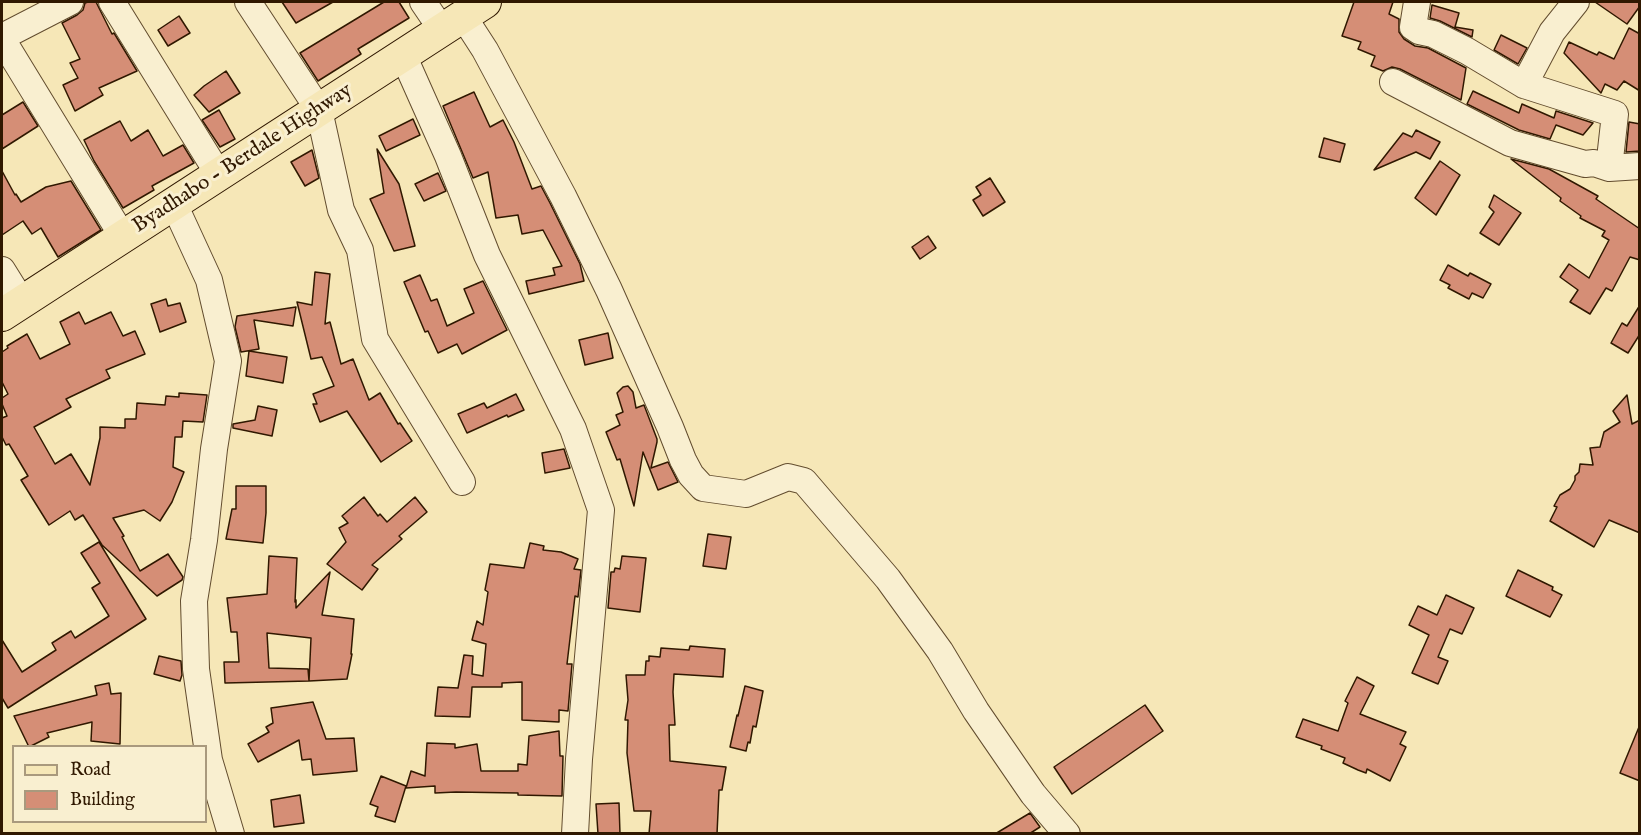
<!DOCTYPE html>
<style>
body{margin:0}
#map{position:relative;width:1641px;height:835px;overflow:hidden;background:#f6e7b7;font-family:"IM FELL English",serif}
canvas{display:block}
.frame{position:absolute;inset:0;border:3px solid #301800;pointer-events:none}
.legend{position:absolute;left:12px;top:745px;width:195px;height:78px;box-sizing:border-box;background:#f9efd0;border:2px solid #a9997d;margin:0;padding:8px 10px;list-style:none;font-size:18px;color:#301800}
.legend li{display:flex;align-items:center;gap:12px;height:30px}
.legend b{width:30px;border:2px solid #a9997d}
</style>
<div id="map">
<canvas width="1641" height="835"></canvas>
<div class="frame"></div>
<ul class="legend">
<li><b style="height:8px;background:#f6e7b7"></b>Road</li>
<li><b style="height:16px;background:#d58e76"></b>Building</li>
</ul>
</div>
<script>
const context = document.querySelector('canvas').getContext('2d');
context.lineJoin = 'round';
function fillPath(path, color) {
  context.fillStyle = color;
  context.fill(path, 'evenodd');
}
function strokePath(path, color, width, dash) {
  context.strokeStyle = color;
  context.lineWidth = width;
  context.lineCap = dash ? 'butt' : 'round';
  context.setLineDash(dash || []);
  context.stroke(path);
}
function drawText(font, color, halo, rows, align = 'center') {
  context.font = font + ' "IM FELL English",serif';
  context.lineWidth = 6;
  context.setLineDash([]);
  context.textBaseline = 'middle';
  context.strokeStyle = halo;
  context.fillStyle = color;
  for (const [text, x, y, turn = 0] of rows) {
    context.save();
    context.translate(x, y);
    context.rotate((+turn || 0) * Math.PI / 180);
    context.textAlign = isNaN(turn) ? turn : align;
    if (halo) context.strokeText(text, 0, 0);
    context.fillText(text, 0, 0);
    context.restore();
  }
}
const building = new Path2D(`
 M88 2H96L112 34 114 33 137 71 99 88 103 95 75 111 63 85 78 78 70 63 80 59 62 23 77 15 83 10 85 3Z
 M282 2H333L296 23Z
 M384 2H399L409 18 358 49 361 54 318 81 300 53Z
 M1354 2H1393L1389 14 1399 19V32L1404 39 1415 46 1428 48 1466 68 1461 100 1400 69 1392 67 1383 71 1371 66 1375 56 1358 49 1361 42 1342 36Z
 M1595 2H1640V6L1627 24Z
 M1432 5 1459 13 1455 27 1473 30 1472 37 1440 21 1430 18Z
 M179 16 190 33 168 46 158 30Z
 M1629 28 1640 34V91L1624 81 1617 90 1605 84 1601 93 1564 53 1569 42 1597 55 1599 52 1614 59Z
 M1501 35 1527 48 1518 64 1494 50Z
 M226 71 240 93 209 112 194 95 204 86Z
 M1473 91 1519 113 1522 104 1554 118 1556 111 1593 123 1583 135 1556 125 1550 139 1519 130 1467 104Z
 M474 92 490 127 503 120 514 142 532 189 541 186 550 203 580 264 584 281 529 294 526 281 555 275 553 268 562 266 543 230 522 234 518 215 496 218 488 172 473 178 443 106Z
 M23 102 38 126 2 149V115Z
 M219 110 235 139 220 147 202 120Z
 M413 119 420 135 386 151 379 136Z
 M120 121 131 141 148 130 163 156 183 145 194 163 152 186 154 190 123 208 94 161 84 140Z
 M1629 122 1640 124V151L1626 152Z
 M1416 130 1440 142 1430 159 1416 152 1374 170 1403 133 1412 137Z
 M1324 138 1345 144 1340 162 1319 157Z
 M377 149 399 184 415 246 394 251 370 199 384 193Z
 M312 150 319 178 305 186 291 162Z
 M1511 159 1549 169 1598 196 1596 199 1640 229V260L1630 257 1612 291 1606 288 1590 314 1570 302 1578 290 1560 277 1569 264 1589 278 1609 240 1602 236 1605 231 1580 218 1581 216 1560 201 1561 198Z
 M1440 161 1460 175 1436 215 1415 198Z
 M2 171 15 195 16 194 21 202 46 187 71 181 101 230 58 257 41 228 32 234 23 221 2 235Z
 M438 173 446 191 424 201 415 184Z
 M990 178 1005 202 983 216 973 200 981 195 976 187Z
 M1494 195 1521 213 1499 245 1480 233 1494 212 1489 207Z
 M928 236 936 248 920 259 912 247Z
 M1448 265 1468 276 1470 273 1491 284 1483 298 1472 293 1469 299 1448 288 1450 285 1440 280Z
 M315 272 330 274 325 324 330 322 341 364 353 359 369 400 380 393 398 424 400 423 412 441 381 462 347 411 320 422 313 404H317L313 394 334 386 322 357 311 359 297 302 312 305Z
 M420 275 431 301 437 299 447 326 474 313 464 289 483 281 507 330 462 354 457 344 438 353 428 331 425 332 404 282Z
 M166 299 168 306 180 303 186 322 160 332 151 304Z
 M1640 305V334L1628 353 1611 343 1622 323 1627 326Z
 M296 307 293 326 254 320 259 349 241 352 235 327 237 316Z
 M79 312 85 324 111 312 123 336 135 331 145 354 106 370 110 378 66 399 71 407 34 427 55 464 71 454 90 485 100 438V427L125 428V419H136L137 403 165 405 166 396 179 397V393L207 395 203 422 183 421 182 437H175L173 467 184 472 172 502 160 521 144 510 113 518 124 536 122 537 140 571 168 554 183 577 182 580 157 596 102 545 83 515 75 520 70 511 49 525 21 480 28 476 9 444 6 445 2 437V418L7 416 2 404V398L8 394 2 382V352L8 348 7 346 27 334 40 359 70 344 60 322Z
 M608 333 613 358 585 365 579 340Z
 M249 351 287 357 283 383 246 376Z
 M628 386 633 392 636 408 644 405 657 439V442L651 468 668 462 678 482 658 490 643 452 634 506 620 459 617 460 606 432 620 425 616 415 623 412 617 393 623 387Z
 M516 394 524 410 508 417 507 415 467 433 458 414 484 403 487 408Z
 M1627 395 1632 424 1640 420V533L1609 520 1594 547 1550 521 1557 507 1554 506 1560 495 1570 489 1575 480V476L1579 472 1580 464 1593 465 1590 448 1600 447 1604 432 1620 422 1613 411Z
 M258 406 277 410 272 436 233 428V424L255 420Z
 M564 449 570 468 545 473 542 453Z
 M236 486H266V513L263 543 226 539 232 509H236Z
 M364 497 378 516 380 514 387 522 415 497 427 512 399 536 402 539 372 565 378 569 362 590 327 564 346 542 339 528 348 523 342 516Z
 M708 534 731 537 726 569 703 566Z
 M99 542 146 619 8 708 2 698V640L22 672 56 650 52 643 71 631 75 638 109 616 92 588 100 583 81 553Z
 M530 543 544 546 543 550 561 552 578 559 574 569 581 570 578 597 575 596 567 664H572L568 711 559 710V722L522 720V682L502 683V687H472L470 717 435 716 438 687 458 688 464 655 473 656 472 674 483 676 486 644 472 640 477 621 483 625 488 592 485 590 490 564 524 568Z
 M269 556 297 558 295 602 296 600V608L330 572 322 615 354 619 351 654H352L347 679 309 681 311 638 267 633 269 668 308 669 309 681 225 683 224 662H239L237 632H231L227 598 267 594Z
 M622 556 646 558 640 612 608 608 611 572H614L615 568 620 569Z
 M1518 570 1553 587 1552 590 1562 595 1550 617 1506 596Z
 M1446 595 1474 608 1462 634 1450 629 1438 657 1448 661 1438 684 1412 673 1429 635 1409 625 1418 606 1437 615Z
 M690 646 725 649 723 677 674 674 673 692 675 725H669L670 761 726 767 722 790H719L717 834H649L651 811H634L627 753 628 720H625L628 700 626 675H645L646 661H649V656L660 657 661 648 689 650Z
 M159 656 181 661 182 675 180 681 154 674Z
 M1357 677 1374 686 1360 714 1406 732 1400 744 1406 747 1390 781 1367 769 1366 773 1358 770 1343 763 1345 758 1321 749 1322 746 1296 737 1303 719 1338 731 1348 703 1345 701Z
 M109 683 111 694 121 693 120 744 91 741 92 722 47 733 49 737 29 747 14 716 97 695 95 686Z
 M745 686 763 691 756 727 753 726 750 743 748 742 746 751 730 747 737 715 738 716Z
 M313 702 326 739 354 738 357 771 313 775 311 759 302 760 299 740 258 762 248 744 269 732 266 727 273 723 271 708Z
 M1145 705 1163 731 1072 794 1054 767Z
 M1639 727H1640V781L1620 773Z
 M559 731 560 756H563L562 796 518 795V793L456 792 435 793V786L406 788 411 771 425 776 427 743 455 744V748L477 744 481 771H518V764L527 765 529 736Z
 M381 776 406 786 395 822 375 816 378 807 370 804Z
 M300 795 304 823 274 827 271 800Z
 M619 803 620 834H598L596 804Z
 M1030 813 1040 827 1029 834H995Z`);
const minor = new Path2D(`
 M112 2 219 175
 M248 2 319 110 341 210 360 250 375 339 462 482
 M423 2 442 30
 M1417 2 1413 27 1419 31 1433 34 1467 51 1524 85 1615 114 1609 168
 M463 16 485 50 563 196 609 290 670 427 683 460 691 475 703 488 746 494 788 477 804 481 888 579 940 651 976 711 1033 794 1067 834
 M2 37 70 2
 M2 39 123 237
 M403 55 448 156 487 255 573 429 601 510 579 759 575 834
 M1393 82 1510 143 1585 164 1594 163 1609 168 1640 166
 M1524 85 1552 32 1576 2
 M174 204 209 280 228 361 214 449 204 540 194 601 196 669 209 760 231 834
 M2 270 22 302`);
const major = new Path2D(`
 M2 315 485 2`);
const streetNames = [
 ["Byadhabo - Berdale Highway",243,159,-33]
];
fillPath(building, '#d58e76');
strokePath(building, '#301800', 1.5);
strokePath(minor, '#624c2e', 28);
strokePath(major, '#301800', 34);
strokePath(minor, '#f9efd0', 26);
strokePath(major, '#f6e7b7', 32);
drawText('21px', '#301800', '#f9efd0', streetNames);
</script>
